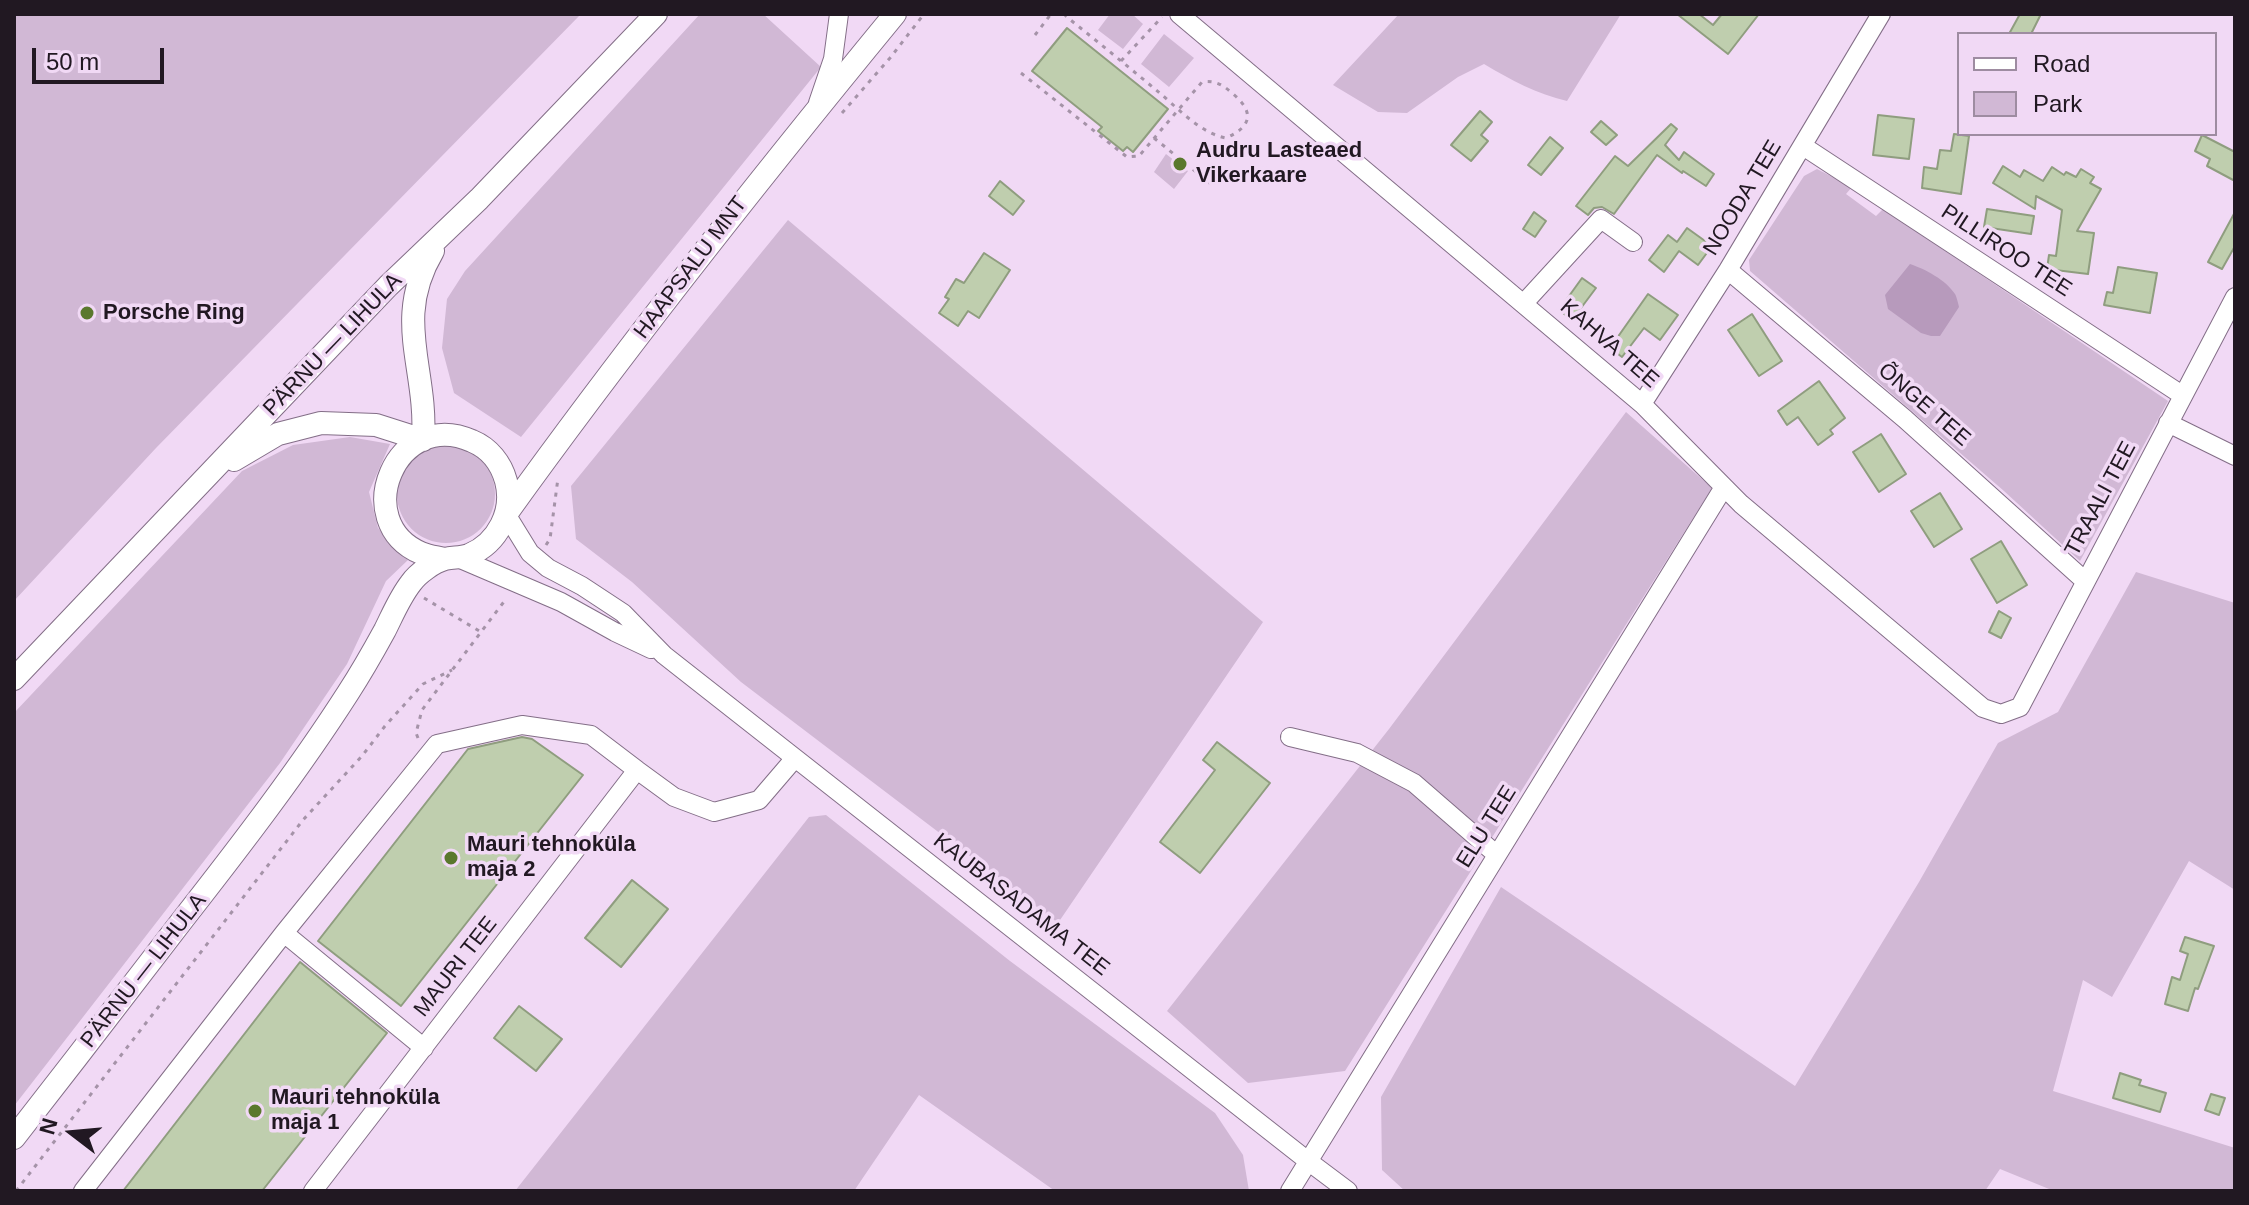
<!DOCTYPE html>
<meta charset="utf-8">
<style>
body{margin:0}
#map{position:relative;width:2249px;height:1205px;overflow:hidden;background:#f1d9f5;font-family:Helvetica,sans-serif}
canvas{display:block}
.frame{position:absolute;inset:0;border:16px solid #211822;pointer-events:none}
.legend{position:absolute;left:1957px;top:32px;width:260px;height:104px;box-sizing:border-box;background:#f1d9f5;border:2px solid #9e8ca1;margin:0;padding:10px 14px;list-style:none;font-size:24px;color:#211822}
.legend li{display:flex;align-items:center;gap:16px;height:40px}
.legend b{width:40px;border:2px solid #9e8ca1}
.north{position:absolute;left:32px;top:1093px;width:80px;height:80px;-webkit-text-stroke:6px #f1d9f5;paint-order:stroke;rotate:286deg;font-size:22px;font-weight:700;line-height:32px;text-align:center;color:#211822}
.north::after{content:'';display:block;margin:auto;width:28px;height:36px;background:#211822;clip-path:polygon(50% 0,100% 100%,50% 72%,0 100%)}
.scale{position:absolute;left:32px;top:48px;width:132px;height:36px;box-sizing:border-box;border:4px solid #211822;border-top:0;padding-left:10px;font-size:24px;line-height:28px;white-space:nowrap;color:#211822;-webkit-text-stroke:6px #f1d9f5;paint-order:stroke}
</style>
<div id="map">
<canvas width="2249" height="1205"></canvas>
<div class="frame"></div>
<ul class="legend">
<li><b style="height:10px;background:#fff"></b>Road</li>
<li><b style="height:22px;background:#d1b8d5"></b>Park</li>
</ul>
<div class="north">N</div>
<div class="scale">50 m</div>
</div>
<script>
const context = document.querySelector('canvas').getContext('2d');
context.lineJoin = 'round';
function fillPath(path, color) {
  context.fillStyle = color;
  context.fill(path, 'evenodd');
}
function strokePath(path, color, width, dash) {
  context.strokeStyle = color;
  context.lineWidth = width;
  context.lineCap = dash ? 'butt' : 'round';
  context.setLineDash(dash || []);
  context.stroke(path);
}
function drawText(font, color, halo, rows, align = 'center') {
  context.font = font + ' Helvetica,sans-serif';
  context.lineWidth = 7;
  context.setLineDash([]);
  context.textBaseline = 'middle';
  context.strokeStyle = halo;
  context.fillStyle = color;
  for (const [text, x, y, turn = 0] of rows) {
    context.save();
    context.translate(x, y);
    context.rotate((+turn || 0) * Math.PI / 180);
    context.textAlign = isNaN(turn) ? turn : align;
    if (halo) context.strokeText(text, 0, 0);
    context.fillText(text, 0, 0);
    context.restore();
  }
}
const green = new Path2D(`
 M14 14H581L156 448 14 601Z
 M700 14H763L821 67 521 437 454 393 442 348 447 299 465 271Z
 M1110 14H1132L1143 24 1123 49 1098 30Z
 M1399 14H1621L1567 101C1537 94 1511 80 1484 64L1458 77 1407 113 1378 112 1333 85Z
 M1164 34 1194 58 1169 87 1141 64Z
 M1166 154 1188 171 1174 189 1154 172Z
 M1817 169 1852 187 1846 194 1876 216 1883 209 2168 401 2080 561 2004 491 1750 271 1749 260 1804 176Z
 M788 220 1263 622 1058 923 741 682 632 582 576 539 571 486Z
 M1626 412 1712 488 1345 1071 1248 1083 1167 1011 1389 729Z
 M350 437 390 444 369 492 378 528 408 560 386 581 347 664 280 763 14 1106V713L242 471 293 445Z
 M397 494a49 49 0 1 1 98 0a49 49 0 1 1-98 0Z
 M2136 572 2235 603V890L2189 861 2112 997 2083 980 2053 1091 2235 1148V1191H2054L2000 1169 1985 1191H1405L1382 1170 1381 1097 1501 887 1795 1086 1919 882 1998 743 2058 712Z
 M826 815 1010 961 1215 1113 1243 1155 1249 1191H1055L919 1095 854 1191H515L809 817Z`);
const water = new Path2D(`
 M1910 264C1925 269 1946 280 1955 294 1956 295 1959 306 1959 307L1940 336H1931L1921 333 1888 309 1885 295Z`);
const building = new Path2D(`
 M1677 14H1699L1713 25 1722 14H1759L1728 54Z
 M2020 14H2041L2031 34H2009Z
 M1067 28 1168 109 1133 152 1127 147 1123 151 1098 131 1102 127 1032 71Z
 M1480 111 1492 122 1481 135 1488 141 1471 161 1451 145Z
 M1878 115 1914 119 1909 159 1873 155Z
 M1601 121 1617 135 1606 145 1591 132Z
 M1671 124 1677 129 1665 145 1679 160 1684 152 1714 174 1706 186 1683 171 1682 173 1657 155 1614 214 1602 207 1594 208 1588 215 1576 206 1615 156 1628 166Z
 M1954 134 1969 136 1961 194 1922 188 1924 167 1937 169 1940 150 1951 151Z
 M2202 135 2235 152V181L2207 166 2210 159 2195 151Z
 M1550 137 1563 148 1541 175 1528 165Z
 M2003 166 2020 177 2024 170 2043 181 2052 167 2064 175 2066 172 2076 177 2081 169 2094 177 2090 183 2101 189 2077 231 2094 233 2088 274 2047 269 2049 255 2056 256 2062 210 2036 196 2035 209 1993 183Z
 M1000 181 1024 201 1013 215 989 196Z
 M1987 209 2034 216 2031 234 1984 227Z
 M1534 212 1546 221 1535 237 1523 229Z
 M2235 212V246L2222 269 2208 262Z
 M1687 228 1712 246 1698 265 1679 251 1664 272 1649 260 1668 235 1677 242Z
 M984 253 1010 270 979 318 968 311 958 326 939 313 949 299 945 297 956 279 964 283Z
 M2118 267 2157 273 2150 313 2104 305 2107 292 2113 293Z
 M1582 278 1596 288 1572 320 1559 310Z
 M1648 294 1678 315 1660 340 1644 328 1622 357 1610 348Z
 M1752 314 1782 361 1759 376 1728 330Z
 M1819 381 1845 418 1830 430 1833 434 1818 445 1798 417 1787 425 1778 411Z
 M1881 434 1906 474 1879 492 1853 452Z
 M1940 493 1962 529 1934 547 1911 511Z
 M2001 541 2027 585 1997 603 1971 559Z
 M1999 611 2011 618 2001 638 1989 632Z
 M522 737 532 739 583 775 401 1006 318 941 468 749Z
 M1217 742 1270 783 1200 873 1160 842 1215 770 1203 760Z
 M632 880 668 909 621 967 585 938Z
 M2185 937 2214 946 2198 989 2195 988 2188 1011 2165 1004 2172 977 2180 980 2188 954 2180 951Z
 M300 962 387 1033 262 1191H123Z
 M519 1006 562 1039 536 1071 494 1038Z
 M2120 1073 2141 1080 2139 1085 2166 1093 2160 1112 2113 1098Z
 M2211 1094 2225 1098 2219 1115 2205 1110Z`);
const path = new Path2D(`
 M1035 35 1051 14
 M1121 61 1162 17
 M1021 73 1127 157 1139 156 1202 82C1215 80 1223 85 1232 93 1254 111 1253 126 1226 138 1199 133 1176 106 1155 89 1126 65 1097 41 1068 18L1064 14
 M842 113 890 58 924 14
 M1154 138 1211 184
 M546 545 550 539 558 478
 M424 598 481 632
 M418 738 416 733 422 710 506 599
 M16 1191 303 820 362 756 385 726 423 684 452 670`);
const minor = new Path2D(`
 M1179 14 1642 404 1741 504 1983 708 2001 714 2020 707 2235 297
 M818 103 833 59 839 14
 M1803 146 2182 395
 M1728 270 1905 419 2085 581
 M1524 303 1601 219 1633 242
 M1642 404 1728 270 1881 14
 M2168 423 2235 456
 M506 514 530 553 548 568 582 586 623 613 664 655 1308 1161 1348 1191
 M458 558 561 602 615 632 651 649
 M1290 737 1357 753 1414 783 1497 855
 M284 933 424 1048
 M83 1191 284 933 437 744 522 725 591 735 637 770
 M313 1191 637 770 674 797 714 812 759 800 795 758
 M1290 1191 1724 487`);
const major = new Path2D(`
 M234 460 278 434 321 423 376 425 423 440C428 368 392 320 433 251
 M507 513C630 342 761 177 895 14
 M14 679 388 286 479 199 656 14
 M14 1138C71 1065 128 991 184 918 241 845 298 771 348 693 361 673 373 652 385 630 393 614 400 597 411 583 418 573 434 562 445 559 453 557 461 558 469 555 498 543 514 511 506 481 501 463 489 448 472 441 396 407 349 522 421 553 428 556 436 557 444 559`);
const markers = [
 [1180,164,8,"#5a782d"],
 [87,313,8,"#5a782d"],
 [451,858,8,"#5a782d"],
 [255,1111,8,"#5a782d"]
];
const poiNames = [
 ["Audru Lasteaed",1196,151],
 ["Vikerkaare",1196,176],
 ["Porsche Ring",103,313],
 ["Mauri tehnoküla",467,845],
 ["maja 2",467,870],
 ["Mauri tehnoküla",271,1098],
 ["maja 1",271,1123]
];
const streetNames = [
 ["NOODA TEE",1743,198,-59],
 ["PILLIROO TEE",2006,251,33],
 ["HAAPSALU MNT",691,268,-53],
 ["KAHVA TEE",1609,344,41],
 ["PÄRNU — LIHULA",333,345,-46],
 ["ÕNGE TEE",1924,405,41],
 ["TRAALI TEE",2101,499,-62],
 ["ELU TEE",1487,827,-58],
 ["KAUBASADAMA TEE",1021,905,38],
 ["MAURI TEE",456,967,-52],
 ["PÄRNU — LIHULA",144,971,-52]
];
fillPath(green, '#d1b8d5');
fillPath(water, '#b79abc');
fillPath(building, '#bfceae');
strokePath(building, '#8f9d7f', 2);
strokePath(minor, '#836e87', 20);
strokePath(major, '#836e87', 24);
strokePath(path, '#a593a8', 3, [4, 6]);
strokePath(minor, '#fff', 18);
strokePath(major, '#fff', 22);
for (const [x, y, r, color] of markers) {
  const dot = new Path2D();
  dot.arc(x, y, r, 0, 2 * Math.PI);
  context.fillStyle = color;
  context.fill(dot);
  strokePath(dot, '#f1d9f5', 3);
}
drawText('bold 22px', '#211822', '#f1d9f5', poiNames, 'left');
drawText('22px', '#211822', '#f1d9f5', streetNames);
</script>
